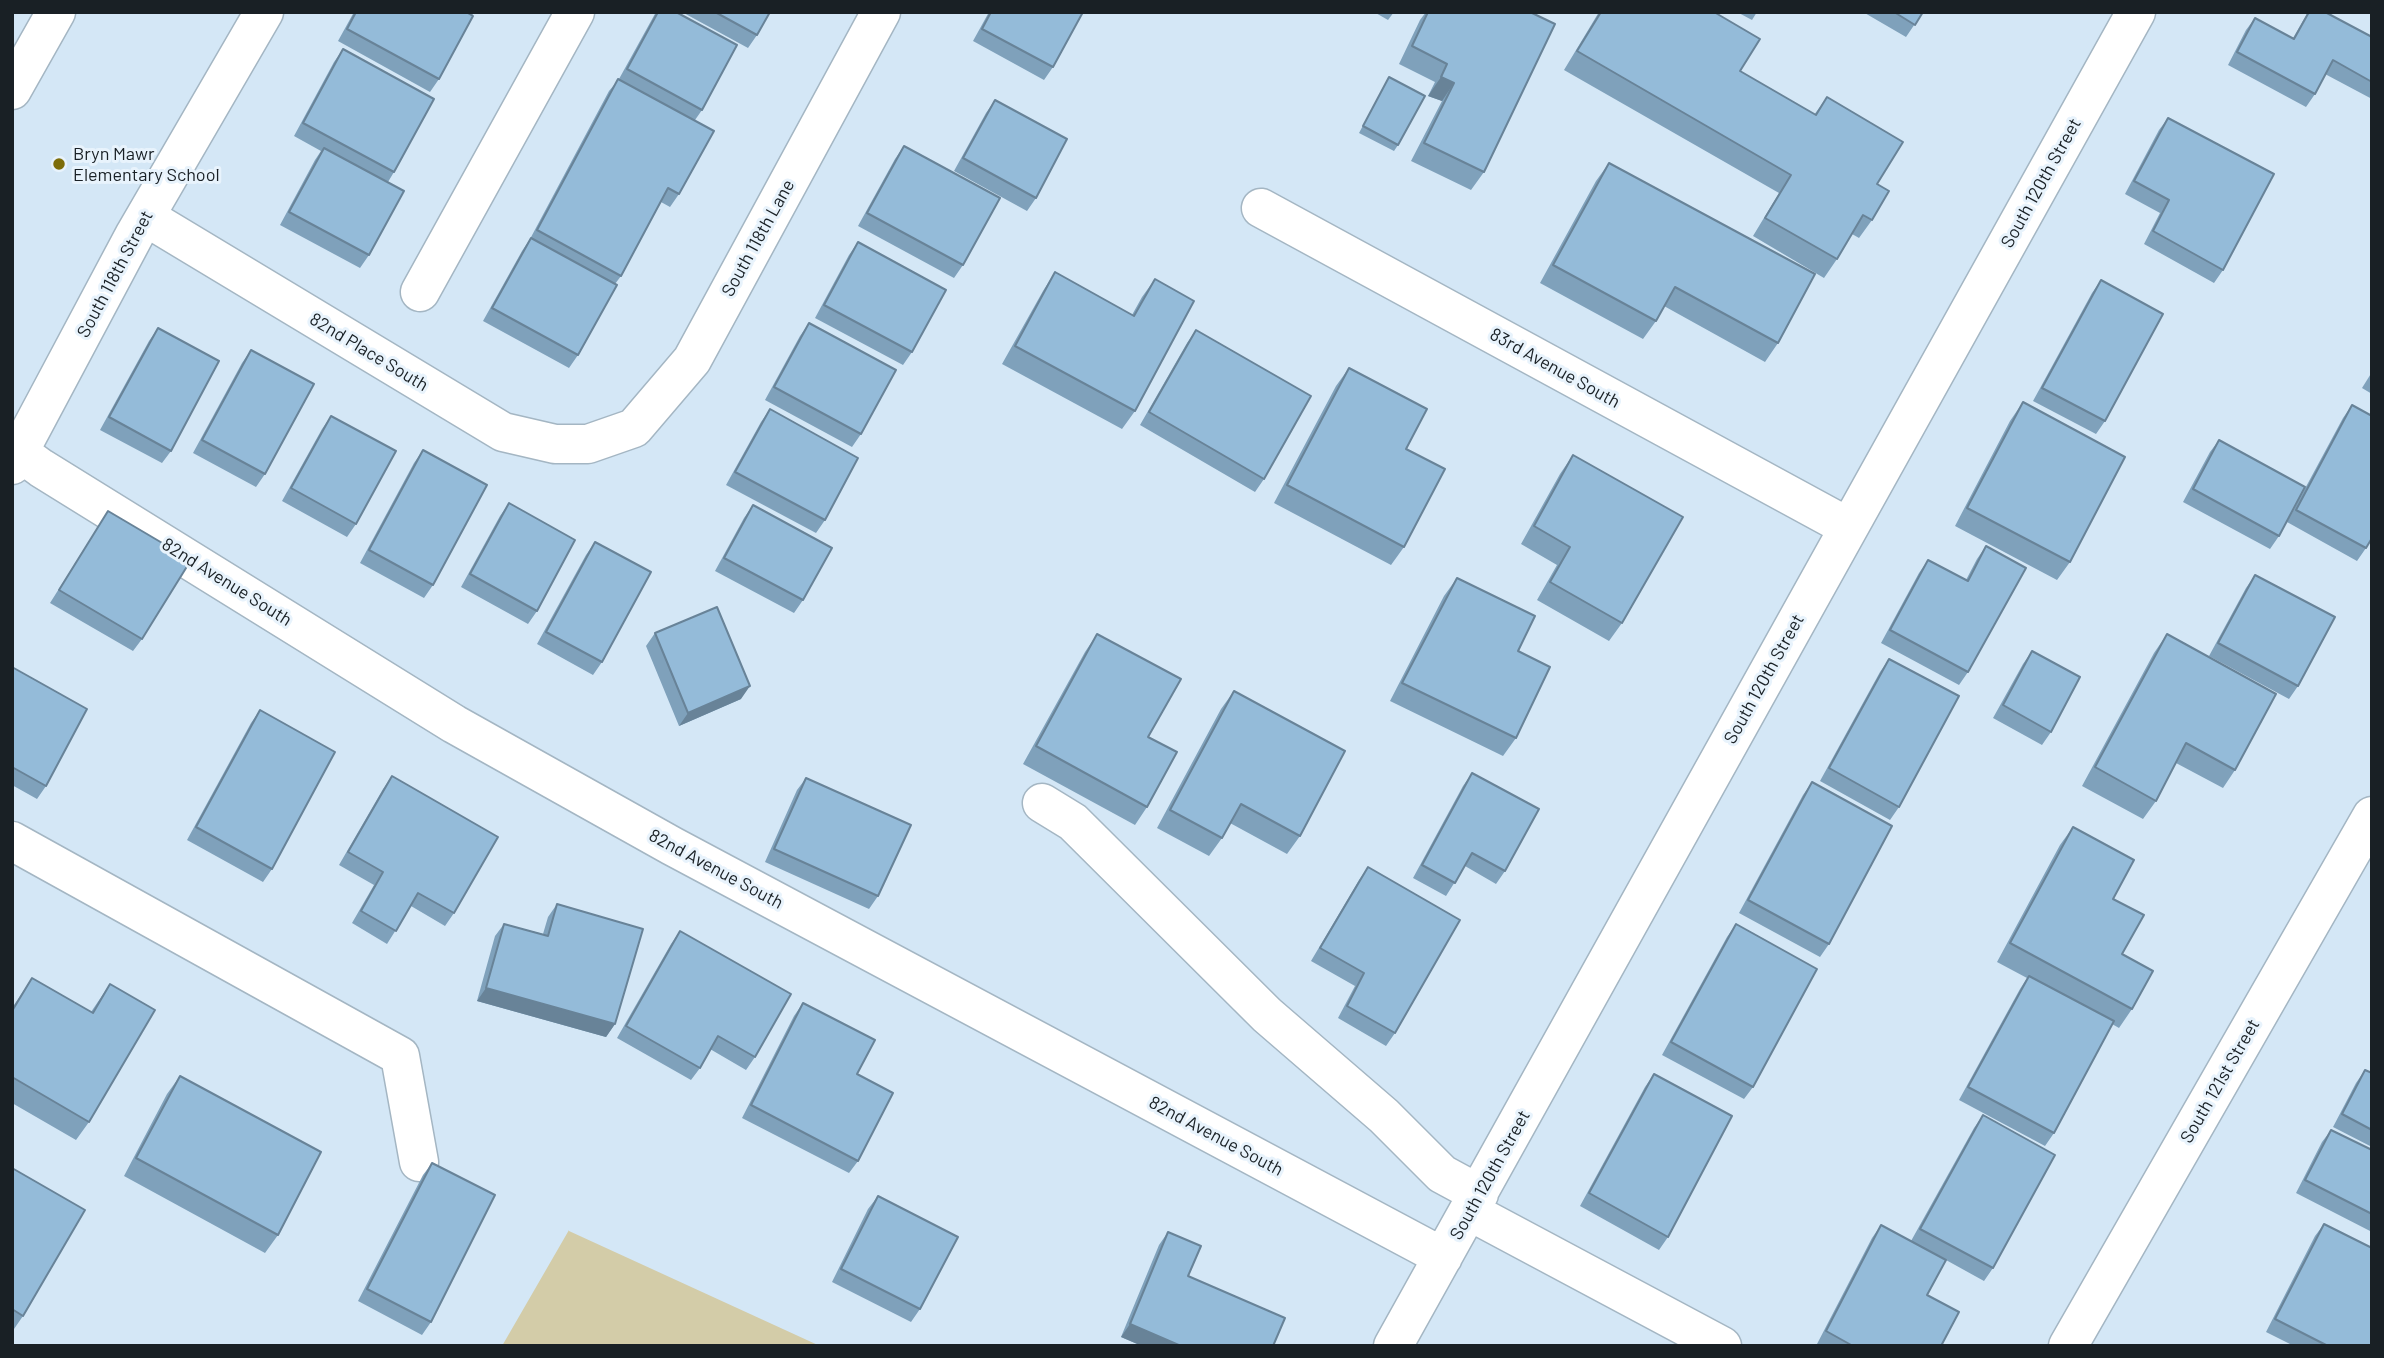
<!DOCTYPE html>
<style>
body{margin:0}
#map{position:relative;width:2384px;height:1358px;overflow:hidden;background:#d4e7f6;font-family:Barlow,sans-serif}
canvas{display:block}
.frame{position:absolute;inset:0;border:14px solid #192025;pointer-events:none}
</style>
<div id="map">
<canvas width="2384" height="1358"></canvas>
<div class="frame"></div>
</div>
<script>
const context = document.querySelector('canvas').getContext('2d');
context.lineJoin = 'round';
function fillPath(path, color) {
  context.fillStyle = color;
  context.fill(path, 'evenodd');
}
function strokePath(path, color, width, dash) {
  context.strokeStyle = color;
  context.lineWidth = width;
  context.lineCap = dash ? 'butt' : 'round';
  context.setLineDash(dash || []);
  context.stroke(path);
}
function drawText(font, color, halo, rows, align = 'center') {
  context.font = font + ' Barlow,sans-serif';
  context.lineWidth = 6;
  context.setLineDash([]);
  context.textBaseline = 'middle';
  context.strokeStyle = halo;
  context.fillStyle = color;
  for (const [text, x, y, turn = 0] of rows) {
    context.save();
    context.translate(x, y);
    context.rotate((+turn || 0) * Math.PI / 180);
    context.textAlign = isNaN(turn) ? turn : align;
    if (halo) context.strokeText(text, 0, 0);
    context.fillText(text, 0, 0);
    context.restore();
  }
}
const green = new Path2D(`
 M569 1230V1231L820 1346H502Z`);
const minor = new Path2D(`
 M12 90 56 12
 M1261 208 1848 527
 M146 217 503 432 555 444H588L634 428 692 360 881 12
 M420 292 575 12
 M12 442 19 452 41 468 454 724 672 846 1443 1257
 M12 465 135 234 264 12
 M1042 803 1073 822 1267 1015 1384 1116 1442 1174 1479 1194
 M12 841 400 1056 419 1162
 M1469 1211 1722 1346
 M1393 1346 2136 12
 M2068 1346 2372 816`);
const wall = new Path2D(`
 M354 12H474L439 79 430 92 338 41Z
 M656 12H676L702 110 695 120 679 194 670 207 661 202 621 276 615 284 578 355 569 368 483 321 522 251 530 239 609 91 619 79Z
 M682 12H770L757 35 748 48Z
 M989 12H1083L1053 67 1044 80 973 41Z
 M1374 12H1394L1388 20Z
 M1426 12H1530L1484 172 1471 190 1411 161 1442 101 1428 96 1435 82 1399 64 1420 20Z
 M1599 12H1714L1740 71 1814 115 1827 97 1877 184 1872 220 1859 238 1852 234 1837 259 1824 278 1753 236 1779 193 1564 70Z
 M1737 12H1757L1752 20Z
 M1863 12H1923L1906 37Z
 M2308 12H2325L2372 37V99L2325 74 2315 94 2306 107 2228 65 2246 30 2255 18 2293 38Z
 M343 49 394 172 388 182 369 255 360 268 280 225 315 160 321 151 294 136 334 62Z
 M1389 77 1398 145 1394 151 1359 133Z
 M995 100 1036 198 1027 211 954 171 986 113Z
 M2168 118 2223 270 2214 283 2144 244 2160 213 2125 194 2159 130Z
 M904 146 963 265 954 278 858 226 895 159Z
 M1609 163 1778 343 1765 362 1664 306 1656 321 1643 339 1540 283 1596 181Z
 M858 242 912 352 903 365 815 318 849 255Z
 M1055 272 1132 315 1142 297 1155 279 1135 411 1122 429 1002 364 1043 291Z
 M2101 280 2105 421 2096 434 2033 401 2092 293Z
 M809 323 861 434 852 447 765 400 800 336Z
 M158 328 171 451 162 463 100 430 149 341Z
 M1196 330 1264 479 1255 492 1140 425 1187 343Z
 M251 350 265 474 256 487 193 453 242 363Z
 M1349 368 1406 449 1404 547 1391 565 1274 503 1336 386Z
 M2372 372V394L2362 388Z
 M2023 402 2070 562 2057 580 1955 526 2010 421Z
 M2352 405 2366 548 2357 561 2287 522 2343 418Z
 M770 409 825 520 816 533 726 485 761 422Z
 M331 416 356 524 347 537 282 501 322 429Z
 M2219 440 2279 536 2270 549 2183 502 2210 452Z
 M423 450 433 585 424 598 360 563 414 463Z
 M1573 455 1622 623 1609 641 1537 600 1557 565 1521 544 1560 474Z
 M509 503 537 611 528 624 461 587 500 516Z
 M753 505 803 600 794 613 715 571 744 518Z
 M108 511 142 639 133 651 50 603Z
 M595 542 602 662 593 675 537 644 586 555Z
 M1986 546 1968 672 1959 685 1881 643 1919 573 1928 560 1966 580 1977 559Z
 M2255 575 2298 686 2289 699 2209 656 2246 588Z
 M1457 578 1518 651 1516 738 1503 756 1390 701 1444 596Z
 M655 633 741 699 679 726 646 646Z
 M1097 634 1148 737 1147 807 1135 825 1023 764 1085 652Z
 M2167 634 2235 770 2223 788 2176 763 2156 801 2143 819 2082 786 2154 653Z
 M2032 651 2051 732 2042 745 1993 718 2023 664Z
 M1889 659 1899 807 1890 820 1820 781 1880 672Z
 M12 667 46 786 37 799 12 785Z
 M1234 691 1300 836 1287 854 1230 823 1222 838 1209 856 1157 828 1221 709Z
 M260 710 272 869 263 882 187 840 251 723Z
 M1472 773 1505 871 1496 884 1465 866 1446 896 1413 878 1463 786Z
 M392 776 454 913 445 926 411 906 387 944 352 923 374 885 339 865 383 789Z
 M806 778 878 896 869 909 765 862 797 790Z
 M1812 782 1829 944 1820 957 1739 913 1803 795Z
 M2073 827 2113 899 2132 1009 2119 1028 2112 1024 2054 1133 2045 1146 1959 1100 2020 989 2027 978 1997 962 2060 845Z
 M1368 867 1395 1033 1386 1046 1338 1018 1355 986 1311 961 1359 880Z
 M557 904 615 1024 606 1037 477 1001 495 936 504 924 543 934 548 917Z
 M1736 924 1753 1087 1744 1099 1662 1055 1727 937Z
 M680 931 755 1057 746 1070 710 1049 700 1068 691 1080 617 1038 671 944Z
 M32 978 91 1012 110 984 89 1122 76 1140 12 1103V1008Z
 M803 1003 857 1074 858 1161 849 1173 742 1118 794 1016Z
 M2365 1070 2372 1073V1147L2333 1127 2356 1083Z
 M1654 1074 1668 1237 1659 1250 1580 1206 1645 1087Z
 M180 1076 278 1235 265 1253 124 1176 167 1094Z
 M1983 1115 1993 1268 1984 1281 1946 1260 1927 1295 1941 1346H1820L1817 1344 1872 1238 1881 1225 1911 1241 1974 1128Z
 M2331 1130 2372 1150V1232L2296 1193 2322 1142Z
 M432 1163 431 1322 422 1335 358 1301 423 1175Z
 M12 1168 23 1316 14 1329 12 1328Z
 M878 1196 920 1309 911 1322 832 1282 868 1209Z
 M2324 1224 2372 1346H2294L2266 1332 2315 1236Z
 M1168 1232 1188 1276 1273 1346H1142L1121 1337 1159 1245Z`);
const shadedWall = new Path2D(`
 M1441 77 1454 83 1442 101 1428 96Z
 M750 686 741 699 679 726 688 713Z
 M486 988 615 1024 606 1037 477 1001Z
 M1130 1324 1181 1346H1142L1121 1337Z`);
const building = new Path2D(`
 M356 12H466L473 16 439 79 347 29Z
 M658 12H676L737 45 702 110 627 69Z
 M715 12H770L757 35Z
 M991 12H1083L1053 67 982 29Z
 M1428 12H1530L1555 24 1484 172 1424 143 1454 83 1441 77 1447 64 1412 46Z
 M1601 12H1714L1760 39 1740 71 1816 115 1827 97 1903 142 1877 184 1889 191 1872 220 1863 215 1837 259 1765 218 1791 175 1577 51Z
 M1894 12H1923L1915 25Z
 M2309 12H2325L2372 37V82L2333 60 2315 94 2237 52 2255 18 2294 39Z
 M343 49 434 99 394 172 303 123Z
 M1389 77 1425 96 1398 145 1363 126Z
 M618 79 714 131 679 194 668 188 621 276 537 230Z
 M995 100 1067 139 1036 198 963 158Z
 M2168 118 2274 174 2223 270 2153 231 2169 200 2134 181Z
 M904 146 1000 198 963 265 867 213Z
 M324 148 404 191 369 255 289 212Z
 M1609 163 1815 274 1778 343 1675 287 1656 321 1553 265Z
 M531 238 617 285 578 355 492 308Z
 M858 242 946 290 912 352 824 305Z
 M1055 272 1134 316 1155 279 1194 301 1135 411 1015 346Z
 M2101 280 2163 314 2105 421 2042 388Z
 M809 323 896 370 861 434 774 387Z
 M158 328 219 361 171 451 109 417Z
 M1196 330 1311 396 1264 479 1149 412Z
 M251 350 314 384 265 474 202 440Z
 M1349 368 1427 409 1406 449 1445 469 1404 547 1287 485Z
 M2023 402 2125 457 2070 562 1967 508Z
 M2352 405 2372 416V538L2366 548 2296 510Z
 M770 409 858 458 825 520 735 472Z
 M331 416 396 451 356 524 291 488Z
 M2219 440 2305 487 2279 536 2193 489Z
 M423 450 487 485 433 585 369 550Z
 M1573 455 1683 517 1622 623 1550 582 1570 547 1534 526Z
 M509 503 575 540 537 611 470 574Z
 M753 505 832 548 803 600 724 558Z
 M108 511 191 560 142 639 59 590Z
 M595 542 651 572 602 662 546 632Z
 M1986 546 2026 568 1968 672 1890 630 1928 560 1968 581Z
 M2255 575 2335 617 2298 686 2218 643Z
 M1457 578 1535 616 1518 651 1550 667 1516 738 1402 683Z
 M717 607 750 686 688 713 655 633Z
 M1097 634 1181 679 1148 737 1177 752 1147 807 1036 746Z
 M2167 634 2276 694 2235 770 2186 743 2156 801 2095 767Z
 M2032 651 2080 677 2051 732 2003 705Z
 M1889 659 1959 696 1899 807 1829 768Z
 M12 667 87 709 46 786 12 767Z
 M1234 691 1345 751 1300 836 1241 804 1222 838 1170 810Z
 M260 710 335 752 272 869 196 827Z
 M1472 773 1539 809 1505 871 1472 853 1455 883 1422 865Z
 M392 776 498 837 454 913 418 893 396 931 361 911 383 872 348 852Z
 M806 778 911 825 878 896 774 849Z
 M1812 782 1892 826 1829 944 1748 900Z
 M2073 827 2134 860 2113 899 2144 915 2122 954 2153 971 2132 1009 2010 943Z
 M1368 867 1460 920 1395 1033 1347 1006 1364 973 1320 948Z
 M557 904 643 929 615 1024 486 988 504 924 548 936Z
 M1736 924 1817 969 1753 1087 1671 1042Z
 M680 931 791 994 755 1057 718 1036 700 1068 626 1026Z
 M2029 976 2114 1021 2054 1133 1968 1087Z
 M32 978 93 1013 110 984 155 1010 89 1122 12 1077V1011Z
 M803 1003 875 1040 857 1074 893 1093 858 1161 751 1105Z
 M2365 1070 2372 1073V1130L2342 1114Z
 M1654 1074 1732 1116 1668 1237 1589 1193Z
 M180 1076 321 1152 278 1235 136 1158Z
 M1983 1115 2055 1155 1993 1268 1920 1229Z
 M2331 1130 2372 1150V1214L2305 1180Z
 M432 1163 495 1195 431 1322 367 1289Z
 M12 1168 85 1210 23 1316 12 1309Z
 M878 1196 958 1237 920 1309 841 1269Z
 M2324 1224 2372 1248V1346H2328L2275 1319Z
 M1881 1225 1946 1260 1927 1295 1959 1312 1941 1346H1853L1826 1331Z
 M1168 1232 1201 1246 1188 1276 1285 1318 1273 1346H1181L1130 1324Z`);
const markers = [
 [59,164,7,"#7d6d09"]
];
const poiNames = [
 ["Bryn Mawr",73,154],
 ["Elementary School",73,175]
];
const streetNames = [
 ["South 120th Street",2041,183,-61],
 ["South 118th Lane",758,238,-61],
 ["South 118th Street",115,274,-62],
 ["82nd Place South",369,352,31],
 ["83rd Avenue South",1555,368,29],
 ["82nd Avenue South",227,582,32],
 ["South 120th Street",1764,679,-61],
 ["82nd Avenue South",716,869,28],
 ["South 121st Street",2220,1081,-60],
 ["82nd Avenue South",1216,1136,28],
 ["South 120th Street",1490,1175,-61]
];
fillPath(green, '#d3cca8');
strokePath(minor, '#a4b6c3', 41);
strokePath(minor, '#fff', 38);
fillPath(wall, '#7fa1bb');
fillPath(shadedWall, '#688398');
fillPath(building, '#94bbd9');
strokePath(building, '#688398', 2);
for (const [x, y, r, color] of markers) {
  const dot = new Path2D();
  dot.arc(x, y, r, 0, 2 * Math.PI);
  context.fillStyle = color;
  context.fill(dot);
  strokePath(dot, '#e8f3fc', 2.5);
}
drawText('18px', '#192025', '#e8f3fc', poiNames, 'left');
drawText('18px', '#192025', '#e8f3fc', streetNames);
</script>
